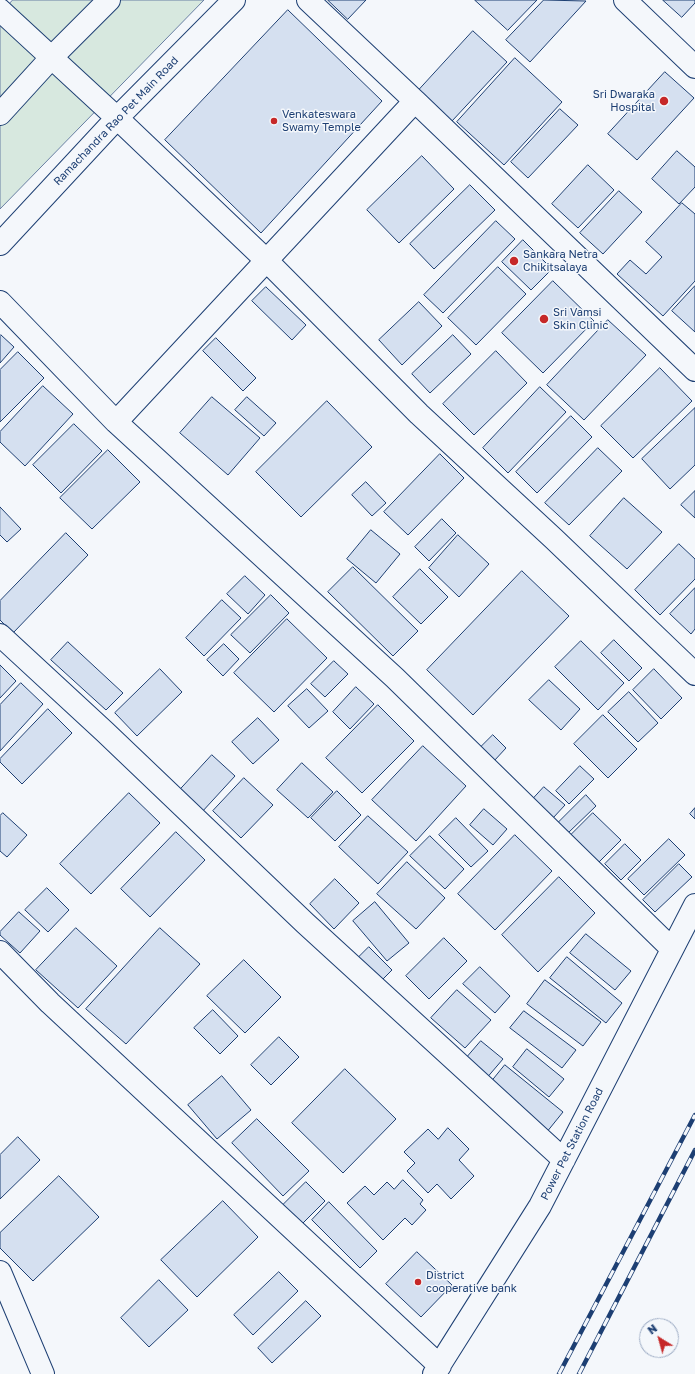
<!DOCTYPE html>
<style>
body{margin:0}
#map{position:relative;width:695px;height:1374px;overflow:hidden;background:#f4f7fb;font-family:"Golos Text",sans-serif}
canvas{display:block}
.north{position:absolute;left:639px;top:1318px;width:40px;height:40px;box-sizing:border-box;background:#f4f7fb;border:1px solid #9eadc5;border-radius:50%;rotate:323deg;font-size:11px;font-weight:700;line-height:16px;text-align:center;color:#1d3f73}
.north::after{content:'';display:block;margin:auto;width:14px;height:18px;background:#c62828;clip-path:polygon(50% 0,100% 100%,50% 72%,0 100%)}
</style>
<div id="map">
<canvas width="695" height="1374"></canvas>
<div class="north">N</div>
</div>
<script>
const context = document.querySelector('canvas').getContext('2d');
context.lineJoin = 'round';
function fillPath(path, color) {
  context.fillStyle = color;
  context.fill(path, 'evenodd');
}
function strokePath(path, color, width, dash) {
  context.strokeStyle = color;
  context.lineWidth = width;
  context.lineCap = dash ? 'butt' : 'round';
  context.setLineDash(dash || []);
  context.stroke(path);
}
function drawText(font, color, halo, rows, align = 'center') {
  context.font = font + ' "Golos Text",sans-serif';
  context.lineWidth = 3;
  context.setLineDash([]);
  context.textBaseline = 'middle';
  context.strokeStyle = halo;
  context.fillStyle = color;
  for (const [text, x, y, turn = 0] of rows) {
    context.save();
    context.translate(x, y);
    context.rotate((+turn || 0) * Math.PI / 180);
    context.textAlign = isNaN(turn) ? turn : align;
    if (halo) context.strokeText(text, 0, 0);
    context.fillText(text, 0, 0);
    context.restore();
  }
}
const green = new Path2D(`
 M13 0H204L0 209V14Z`);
const building = new Path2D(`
 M328 0H366L348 19Z
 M475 0H537L508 30Z
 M544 0 586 1 530 62 506 40Z
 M663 0H695V3L682 17Z
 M288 10 382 101 261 233 165 140Z
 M473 31 507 62 452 121 419 90Z
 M515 58 562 102 504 165 457 122Z
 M665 72 694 98 637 160 608 134Z
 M560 109 578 125 528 178 511 162Z
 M677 151 695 167V187L679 204 652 179Z
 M422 156 454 189 399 243 367 210Z
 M588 165 614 190 578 228 552 204Z
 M470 185 495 210 434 269 410 244Z
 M619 191 642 212 603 254 580 233Z
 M682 203 695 214V281L663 316 617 274 630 260 646 274 662 257 646 242Z
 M496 221 515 239 443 313 424 295Z
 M523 240 552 269 531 290 502 262Z
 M498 267 526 294 476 345 448 318Z
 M553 281 594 321 543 373 502 333Z
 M695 286V332L672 311Z
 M266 287 306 325 292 340 252 301Z
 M419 302 442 326 402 365 379 340Z
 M608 320 646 355 584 420 547 385Z
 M1 335 14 347 0 363V336Z
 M453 335 471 354 430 393 412 374Z
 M216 338 256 378 243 391 203 351Z
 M496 351 527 383 474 435 443 404Z
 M18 352 44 378 0 422V370Z
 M660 368 692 401 633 458 601 426Z
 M43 386 73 414 25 466 0 442V432Z
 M540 387 566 412 508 473 483 448Z
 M212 397 260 438 228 475 180 433Z
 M247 397 276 423 264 436 235 410Z
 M327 401 372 447 301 517 256 472Z
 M695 408V465L670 489 642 459Z
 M571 416 592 437 537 493 516 472Z
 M74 424 102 451 61 493 33 465Z
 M598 448 622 471 569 525 545 503Z
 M108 450 140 482 92 529 60 498Z
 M440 454 464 478 408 535 384 512Z
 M366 482 386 503 372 516 352 495Z
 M695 491V518L681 505Z
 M624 498 662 532 627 569 590 536Z
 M0 507 21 529 7 542 0 535Z
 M442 519 456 533 429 561 415 547Z
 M371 530 400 554 376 583 347 559Z
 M66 533 88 555 13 633 0 620V601Z
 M458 535 489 564 459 597 429 568Z
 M679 544 695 559V579L660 615 635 590Z
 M353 567 418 631 393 656 328 592Z
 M420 569 448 597 421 624 393 597Z
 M522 571 569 616 473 715 427 670Z
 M245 576 265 595 248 614 227 594Z
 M695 588V629L691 634 670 614Z
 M271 595 289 613 250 653 231 635Z
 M222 600 241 618 204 656 186 638Z
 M287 619 327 658 274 712 234 673Z
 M614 640 642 668 629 681 601 653Z
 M581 641 624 683 598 710 555 667Z
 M68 642 123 693 106 710 51 660Z
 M224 644 239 659 223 676 207 660Z
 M334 661 348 674 325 697 311 684Z
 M0 665 16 681 0 698Z
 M160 669 182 692 137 736 115 713Z
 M654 669 682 698 661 719 633 690Z
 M549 680 580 709 561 730 529 700Z
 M21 683 43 704 0 751V705Z
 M356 687 374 704 350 729 333 712Z
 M307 689 328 711 309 728 288 706Z
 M629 692 658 723 638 742 608 712Z
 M378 705 414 741 362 793 326 758Z
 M48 709 72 733 22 784 0 762V759Z
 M603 715 637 749 608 778 574 744Z
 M258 718 279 740 253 764 232 742Z
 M493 735 506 748 494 761 480 748Z
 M423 746 466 786 416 841 372 800Z
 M212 755 235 776 201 813 178 792Z
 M302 763 333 792 308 818 277 790Z
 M580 766 594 779 569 804 556 791Z
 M244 778 273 805 241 838 213 811Z
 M544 787 565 805 553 818 533 799Z
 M337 791 361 815 335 841 311 818Z
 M129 793 160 823 91 894 60 864Z
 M586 795 596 806 568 833 558 823Z
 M695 808V819L690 814Z
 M484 809 507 829 493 845 470 825Z
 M3 813 27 835 7 857 0 851V816Z
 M593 813 621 840 598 863 570 836Z
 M368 816 408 852 378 884 339 847Z
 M456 818 488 851 471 867 439 835Z
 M176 832 205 860 150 917 121 889Z
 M515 835 552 871 495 930 458 894Z
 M430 836 464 869 445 889 410 856Z
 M669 839 685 855 644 895 628 879Z
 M625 844 641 860 621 880 605 864Z
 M407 862 445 898 416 929 377 894Z
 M679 864 692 877 655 912 643 900Z
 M559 877 595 913 538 972 502 935Z
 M335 879 359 903 334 929 310 904Z
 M47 888 69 910 48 932 25 910Z
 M375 902 409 943 387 961 353 921Z
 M19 912 40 931 20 953 0 935V932Z
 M76 928 117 966 78 1008 36 970Z
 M160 928 200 964 126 1044 86 1009Z
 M586 934 631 971 615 990 570 953Z
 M444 938 467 961 429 999 406 976Z
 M369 947 392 970 376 986 353 963Z
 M567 957 622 1003 606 1023 550 978Z
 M244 960 281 997 245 1033 207 996Z
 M480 967 510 996 495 1013 463 984Z
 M545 980 601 1022 583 1046 527 1004Z
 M457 990 491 1020 465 1048 431 1018Z
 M213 1010 238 1036 220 1054 194 1028Z
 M524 1011 576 1050 562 1068 510 1028Z
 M279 1037 299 1057 271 1085 251 1065Z
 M481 1041 503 1059 485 1080 463 1062Z
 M527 1049 564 1079 549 1097 513 1067Z
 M505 1065 563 1112 546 1133 488 1086Z
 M345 1069 396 1119 343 1173 292 1123Z
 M222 1076 251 1110 217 1139 188 1105Z
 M257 1119 309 1171 283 1196 232 1143Z
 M448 1128 469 1149 459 1160 474 1176 451 1199 437 1184 428 1193 407 1171 415 1163 404 1152 428 1129 438 1139Z
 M18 1137 40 1160 0 1199V1155Z
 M59 1176 99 1217 33 1281 0 1248V1233Z
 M403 1180 423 1200 420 1204 426 1210 412 1225 405 1218 383 1240 347 1203 365 1186 374 1195 387 1182 394 1189Z
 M306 1182 325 1201 301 1225 282 1206Z
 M223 1201 258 1237 197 1297 161 1260Z
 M329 1202 377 1251 360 1268 312 1220Z
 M417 1252 452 1285 421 1317 386 1284Z
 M279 1272 298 1291 253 1335 234 1315Z
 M159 1280 188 1310 149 1347 121 1318Z
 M306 1301 321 1316 272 1363 258 1348Z`);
const minor = new Path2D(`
 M308 0 415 101
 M625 0 695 67
 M0 10 117 118 266 260 419 414 554 539 695 674
 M0 114 52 57 109 0
 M0 244 117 118 234 0
 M0 302 116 422 395 678 672 949
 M116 422 415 101 695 370
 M0 635 105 732 305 923 564 1160
 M0 952 50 1003 440 1366
 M0 1272 43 1374
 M434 1374 540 1206 695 905`);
const rail = new Path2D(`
 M559 1374 695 1115
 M579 1374 695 1150`);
const markers = [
 [664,101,5,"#c62828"],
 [274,121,4,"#c62828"],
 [514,261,5,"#c62828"],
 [544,319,5,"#c62828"],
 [418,1282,4,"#c62828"]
];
const poiNames = [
 ["Sri Dwaraka",655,95,"right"],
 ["Hospital",655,108,"right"],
 ["Venkateswara",282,115],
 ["Swamy Temple",282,128],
 ["Sankara Netra",523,255],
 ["Chikitsalaya",523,268],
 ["Sri Vamsi",553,313],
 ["Skin Clinic",553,326],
 ["District",426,1276],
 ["cooperative bank",426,1289]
];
const streetNames = [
 ["Ramachandra Rao Pet Main Road",116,121,-46],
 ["Power Pet Station Road",572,1144,-63]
];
fillPath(green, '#d7e8df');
strokePath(green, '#687fa3', 1);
fillPath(building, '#d5e0f0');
strokePath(building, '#1d3f73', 1);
strokePath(minor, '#1d3f73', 24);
strokePath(minor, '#f4f7fb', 22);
strokePath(rail, '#1d3f73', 4.5);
strokePath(rail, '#f4f7fb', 3, [9]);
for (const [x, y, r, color] of markers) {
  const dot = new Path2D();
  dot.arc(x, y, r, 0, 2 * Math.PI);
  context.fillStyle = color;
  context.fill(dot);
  strokePath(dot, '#f4f7fb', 1.5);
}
drawText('11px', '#1d3f73', '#f4f7fb', poiNames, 'left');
drawText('11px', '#1d3f73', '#f4f7fb', streetNames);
</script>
